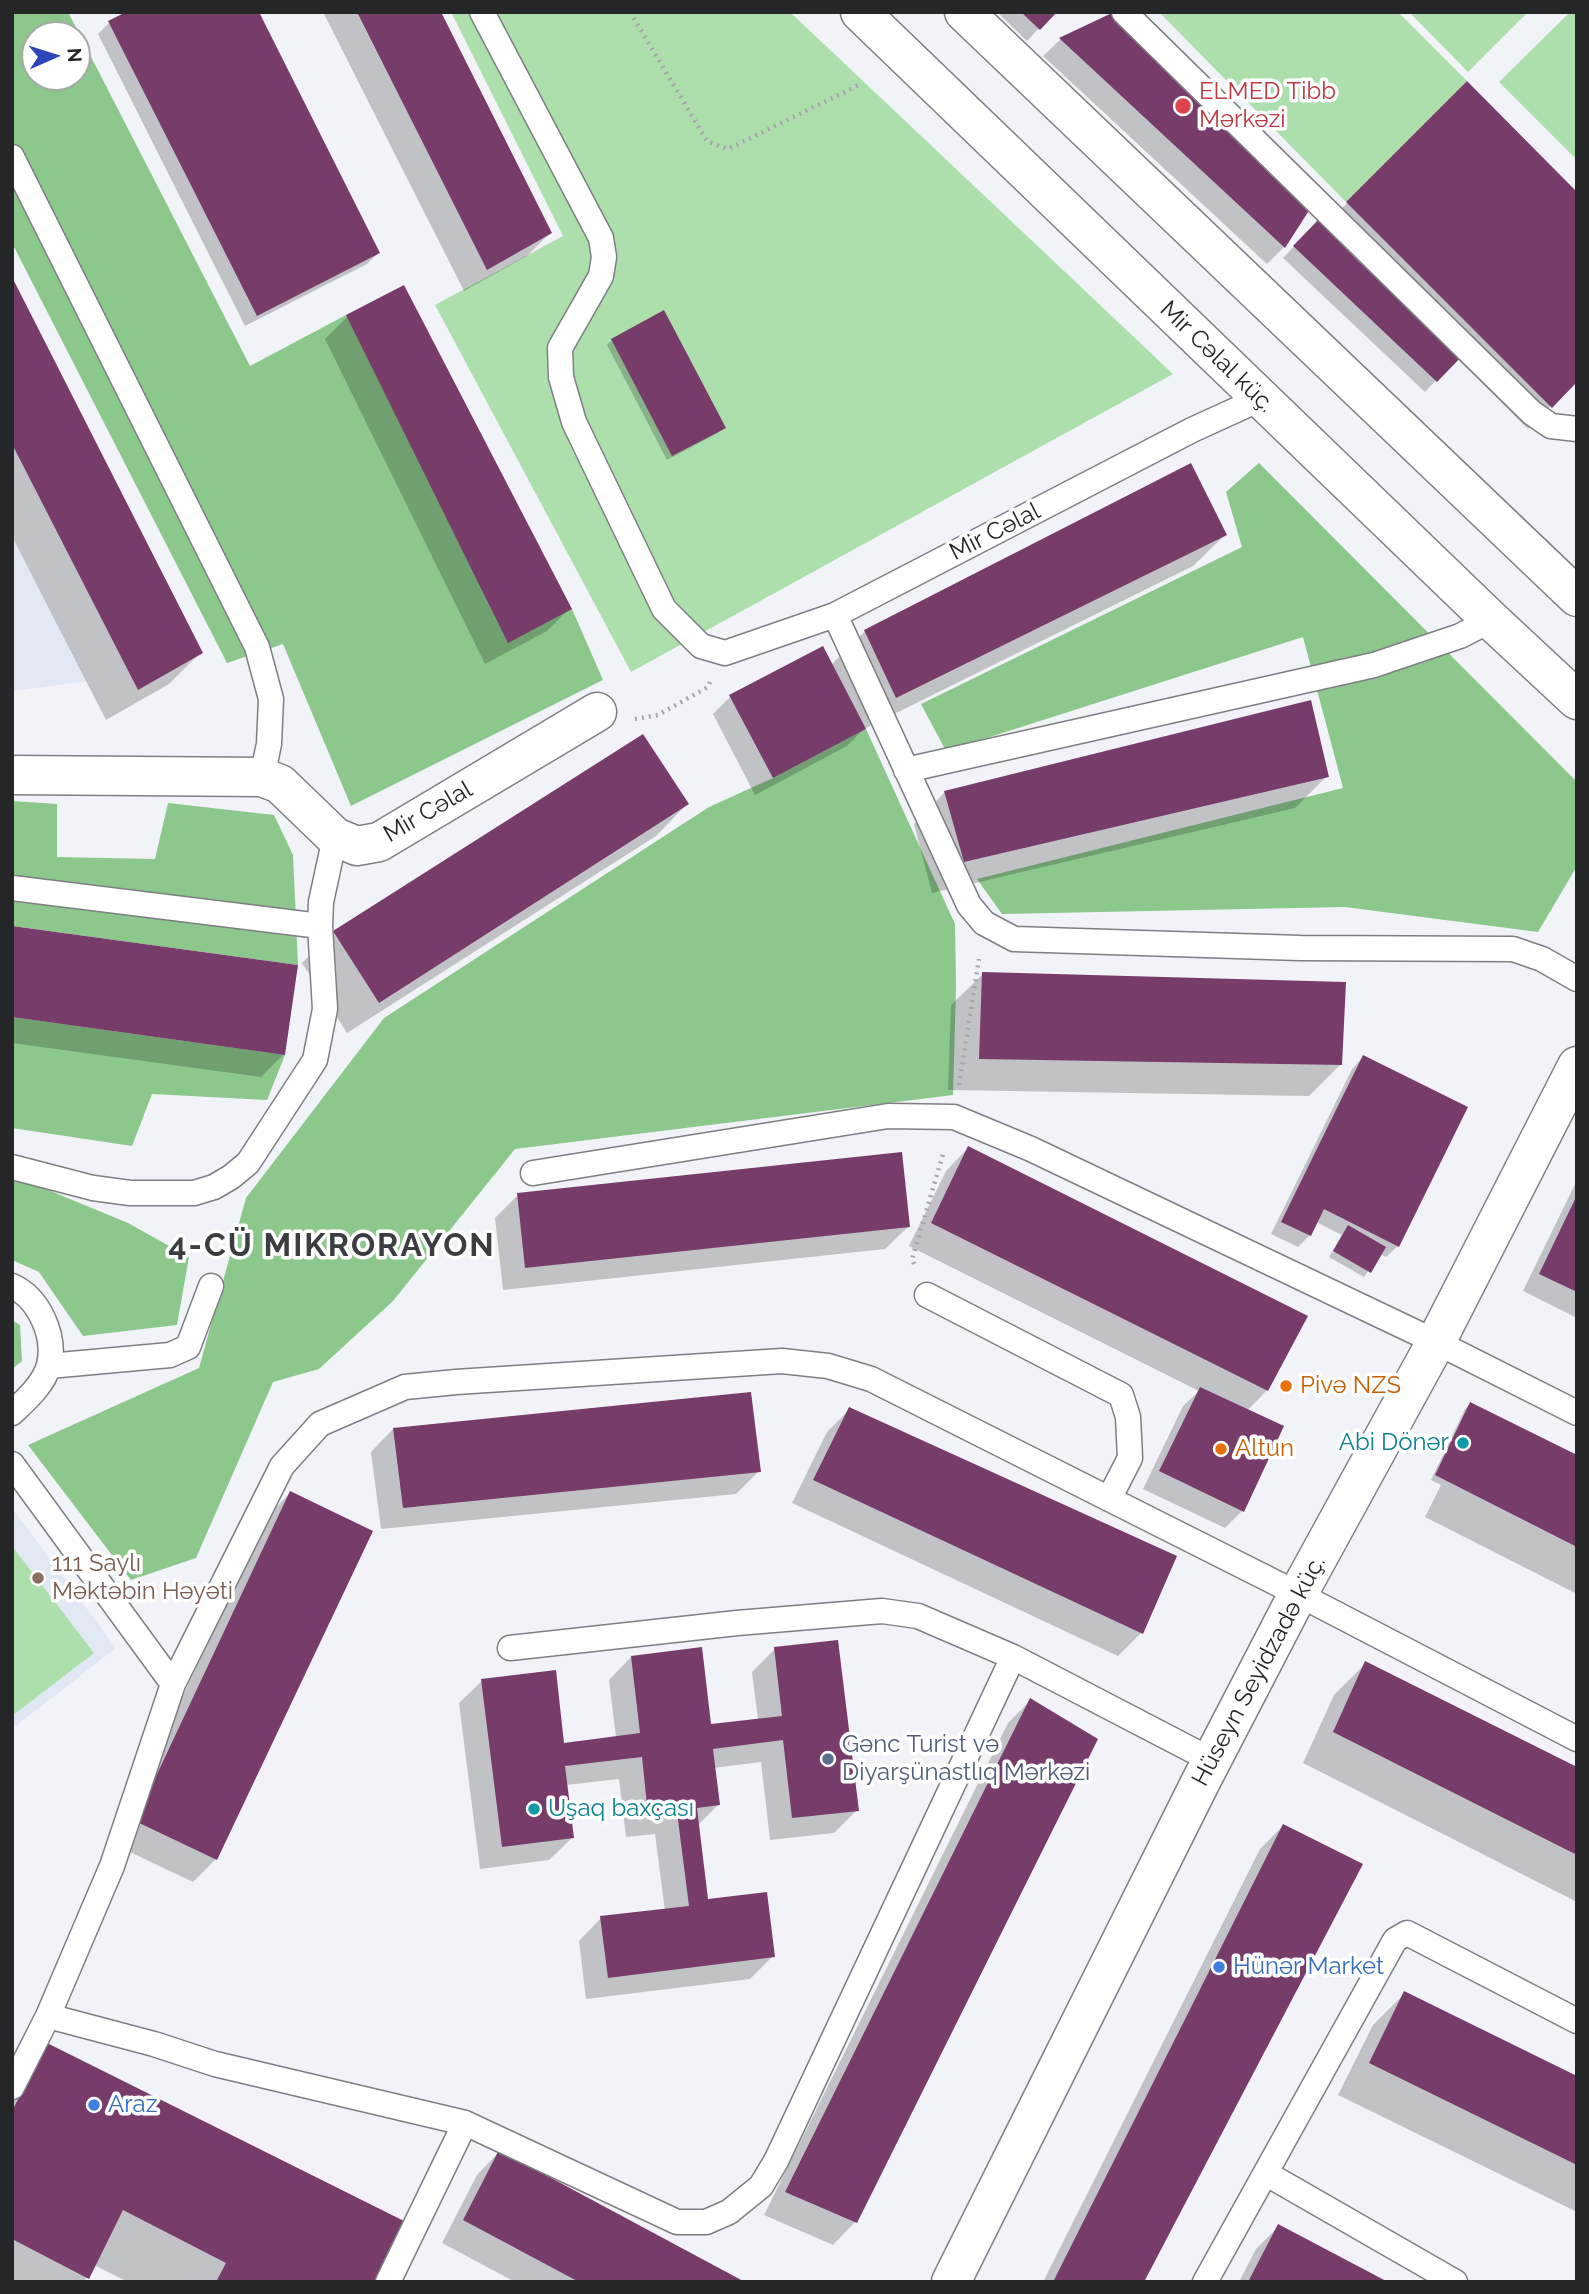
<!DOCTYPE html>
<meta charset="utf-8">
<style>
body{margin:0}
#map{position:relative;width:1589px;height:2294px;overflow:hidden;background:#f1f3f8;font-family:Raleway,sans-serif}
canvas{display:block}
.frame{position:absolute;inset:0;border:14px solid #252628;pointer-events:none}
.north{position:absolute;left:21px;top:21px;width:70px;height:70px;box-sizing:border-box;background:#fff;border:2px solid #a8a8a9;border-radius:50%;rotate:87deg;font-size:19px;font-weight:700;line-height:28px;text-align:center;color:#252628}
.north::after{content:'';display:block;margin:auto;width:24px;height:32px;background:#2d47b8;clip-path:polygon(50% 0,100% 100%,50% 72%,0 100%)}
</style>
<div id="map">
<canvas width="1589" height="2294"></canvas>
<div class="frame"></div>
<div class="north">N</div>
</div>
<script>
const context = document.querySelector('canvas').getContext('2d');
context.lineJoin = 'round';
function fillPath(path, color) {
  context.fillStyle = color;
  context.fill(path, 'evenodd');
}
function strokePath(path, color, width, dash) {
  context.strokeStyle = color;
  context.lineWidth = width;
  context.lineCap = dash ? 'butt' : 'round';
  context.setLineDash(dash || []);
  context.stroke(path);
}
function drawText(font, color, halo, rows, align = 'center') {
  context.font = font + ' Raleway,sans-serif';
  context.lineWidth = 7;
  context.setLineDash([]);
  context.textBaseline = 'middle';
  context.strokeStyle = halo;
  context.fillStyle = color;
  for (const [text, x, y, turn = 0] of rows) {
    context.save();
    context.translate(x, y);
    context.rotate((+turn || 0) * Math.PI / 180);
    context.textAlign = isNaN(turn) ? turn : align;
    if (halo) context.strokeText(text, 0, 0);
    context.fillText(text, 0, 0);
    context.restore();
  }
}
const built = new Path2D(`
 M12 535 87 681 12 691Z
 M12 1508 116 1648 12 1729Z`);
const green = new Path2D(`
 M451 12H790L1173 374 631 672 435 305 563 236Z
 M1159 12H1398L1467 81 1346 202Z
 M1409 12H1528L1468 72Z
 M1570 12H1577V160L1499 82Z
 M12 1546 94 1653 12 1716Z`);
const forest = new Path2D(`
 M12 12H68L250 366 346 315 572 609 603 680 351 806 283 644 227 663 12 243ZM35 35H77V77H35Z
 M1259 463 1577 782V866L1538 932 1345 907 1002 914 977 879 1343 788 1303 637 946 751 921 704 1242 547 1226 492Z
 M866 729 955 924 956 988 953 1095 515 1149 393 1301 319 1369 273 1382 196 1558 131 1580 28 1445 199 1368 246 1198 384 1018 709 807 773 778Z
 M12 801 57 804V857L155 859 168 803 274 815 293 855 298 965 12 926Z
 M12 1017 285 1055 267 1100 152 1094 132 1146 12 1128Z
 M12 1179 24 1180 128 1223 189 1257 177 1325 83 1336 39 1272 12 1260Z
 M12 1320 20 1325 22 1361 12 1369Z`);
const shadow = new Path2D(`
 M323 12H439L550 233 527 256 464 291Z
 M997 12H1054L1027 41Z
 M1118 12 1284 247 1267 264 1043 56 1060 40Z
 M109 23 378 253 367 264 245 326 98 34Z
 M1467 84 1577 380 1528 429 1457 358 1425 392 1283 258 1321 219 1326 224Z
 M12 281 201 652 169 684 106 720 12 536Z
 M347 317 569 609 547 631 485 664 325 339Z
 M612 340 724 427 718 433 667 460 607 345Z
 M1225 535 1193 566 864 729 847 746 755 795 713 714 730 697 831 665 865 631Z
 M1327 776 1295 808 932 893 914 824 945 792Z
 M687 804 656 836 347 1033 302 963 334 932Z
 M12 928 284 1054 261 1077 12 1043Z
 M983 974 1341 1064 1309 1096 948 1090 951 1005Z
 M1363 1057 1398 1246 1386 1257 1380 1254 1364 1277 1329 1257 1342 1235 1316 1222 1310 1235 1298 1247 1271 1234 1352 1069Z
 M968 1148 1267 1390 1247 1411 1281 1427 1242 1511 1225 1528 1143 1489 1183 1406 1199 1391 909 1246 946 1171Z
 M1577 1180V1318L1523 1291Z
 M518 1195 908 1227 885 1249 503 1290 495 1218Z
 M1471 1404 1577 1457V1594L1425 1517 1441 1485 1431 1480 1465 1409Z
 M850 1409 1175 1557 1141 1633 1118 1656 792 1503 827 1432Z
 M393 1429 759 1471 736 1494 381 1529 371 1452Z
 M290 1493 216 1859 193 1882 113 1844 268 1516Z
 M775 1649 857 1810 834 1833 770 1840 761 1762 713 1768 718 1805 698 1825 707 1901 773 1956 750 1979 586 1999 579 1941 601 1918 665 1911 655 1834 626 1837 619 1779 566 1785 572 1838 549 1860 480 1869 459 1703 482 1681 563 1745 616 1738 609 1680 631 1657 709 1726 758 1720 752 1672Z
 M1366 1663 1577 1769V1902L1303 1763 1334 1695Z
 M1030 1701 855 2222 833 2245 764 2215 1008 1723Z
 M1283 1826 1142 2282H1043L1260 1849Z
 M1405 1993 1577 2078V2212L1338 2095 1373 2025Z
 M12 2080 374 2282H128L94 2265 84 2282H12Z
 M499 2152 741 2282H515L442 2243 477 2175Z
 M1278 2227 1384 2282H1239L1256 2249Z`);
const building = new Path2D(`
 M126 12H259L380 253 257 316 108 21Z
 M357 12H441L552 233 487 270Z
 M1021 12H1057L1040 30Z
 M1114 12 1310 209 1285 248 1059 38Z
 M1467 81 1577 192V382L1552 408 1346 202Z
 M1321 217 1465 353 1437 382 1293 246Z
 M12 277 203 653 138 690 12 444Z
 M404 285 572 609 508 643 346 315Z
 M664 310 726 428 672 456 611 339Z
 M1191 463 1227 535 896 698 864 630Z
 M823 646 866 729 773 778 729 695Z
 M1311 700 1329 777 964 862 944 791Z
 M643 734 689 804 379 1003 333 931Z
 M12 926 298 965 285 1055 12 1017Z
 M982 972 1346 982 1342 1065 979 1059Z
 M1363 1055 1468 1107 1399 1247 1324 1209 1311 1236 1281 1222Z
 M968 1146 1308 1316 1268 1391 931 1223Z
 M902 1152 910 1227 525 1268 517 1193Z
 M1577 1195V1292L1539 1274Z
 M1348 1225 1386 1247 1371 1273 1333 1251Z
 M1200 1387 1284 1426 1244 1512 1159 1471Z
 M751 1392 761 1472 403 1508 393 1428Z
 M1470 1402 1577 1455V1547L1435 1475Z
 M849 1407 1177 1556 1143 1634 813 1480Z
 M290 1491 373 1531 217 1860 135 1821Z
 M838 1640 859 1811 792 1818 783 1740 713 1749 720 1805 697 1808 708 1899 767 1892 775 1957 608 1978 600 1916 689 1906 677 1812 648 1815 642 1757 565 1766 574 1838 502 1847 481 1679 556 1670 564 1743 640 1733 631 1656 702 1647 711 1724 782 1716 774 1647Z
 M1365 1661 1577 1767V1855L1333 1732Z
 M1030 1698 1098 1739 857 2223 785 2192Z
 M1283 1824 1363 1864 1144 2282H1053Z
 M1404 1991 1577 2076V2165L1369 2063Z
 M47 2043 406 2222 376 2282H216L226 2263 123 2210 89 2279 12 2239V2111Z
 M499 2150 745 2282H579L463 2220Z
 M1278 2224 1388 2282H1248Z`);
const path = new Path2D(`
 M630 12 707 141 728 149 861 84
 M635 719 658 715 708 687 710 682
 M959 1085 979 959
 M914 1264 912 1259 944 1151`);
const service = new Path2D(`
 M482 12 601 238 604 257 601 276 560 348 561 377 574 422 664 609 701 646 725 653 835 615 1192 430 1260 399
 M1124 12 1532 413 1551 426 1577 429
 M12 157 257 647 271 699 269 744 262 777
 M835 615 969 905 984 923 1014 939 1300 948 1513 949 1542 959 1577 979
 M906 770 1374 665 1460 636 1491 620
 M12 888 320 926
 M12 1167 93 1188 130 1193H194L214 1187 231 1177 248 1163 315 1060 325 1009 320 926 321 902 335 837
 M533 1173 888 1116 954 1117 1031 1149 1436 1342 1577 1413
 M12 1286C39 1298 56 1336 49 1365 44 1384 26 1400 12 1413
 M927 1295 1121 1395 1128 1417 1130 1458 1109 1499
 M49 1366 170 1355 188 1347 211 1286
 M12 1464 173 1684
 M510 1648 737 1623 882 1611 918 1616 1013 1657
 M48 2016 154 2044 215 2064 465 2123 677 2222H706L729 2212 761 2186 776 2161 1013 1657 1213 1761
 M12 2087 48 2016 112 1866 173 1684 282 1466 320 1424 405 1387 456 1382 782 1361 828 1366 871 1379 1298 1594 1577 1739
 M1267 2174 1455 2282
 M388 2282 465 2123
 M1205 2282 1395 1940 1407 1933 1577 2021`);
const minor = new Path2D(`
 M12 775 262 777 280 784 335 837 357 846 379 842 597 712`);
const tertiary = new Path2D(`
 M860 12 1491 620 1577 700
 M964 12 1577 597
 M951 2282 1201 1781 1298 1594 1436 1342 1577 1066`);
const markers = [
 [1183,106,9,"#e0444e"],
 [1286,1386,7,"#e8710a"],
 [1463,1443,7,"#0f9aa8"],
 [1221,1449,7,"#e8710a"],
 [38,1578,7,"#8d6e63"],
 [828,1759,7,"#5c6f8a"],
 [534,1809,7,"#0f9aa8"],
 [1219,1967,7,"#3f7fe0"],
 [94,2105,7,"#3f7fe0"]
];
const healthNames = [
 ["ELMED Tibb",1199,92],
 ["Mərkəzi",1199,120]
];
const streetNames = [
 ["Mir Cəlal küç.",1217,357,44],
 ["Mir Cəlal",995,532,-27],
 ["Mir Cəlal",428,812,-30],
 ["Hüseyn Seyidzadə küç.",1259,1671,-62]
];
const foodNames = [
 ["Pivə NZS",1300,1386],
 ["Altun",1235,1449]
];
const cultureNames = [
 ["Abi Dönər",1449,1443],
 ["Uşaq baxçası",548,1809,"left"]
];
const educationNames = [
 ["111 Saylı",52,1564],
 ["Məktəbin Həyəti",52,1592]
];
const serviceNames = [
 ["Gənc Turist və",842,1745],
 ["Diyarşünastlıq Mərkəzi",842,1773]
];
const shopNames = [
 ["Hünər Market",1233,1967],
 ["Araz",108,2105]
];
const districtNames = [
 ["4-CÜ MIKRORAYON",332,1246]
];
fillPath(built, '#e2e8f3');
fillPath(green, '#addfad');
fillPath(forest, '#8cc78c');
fillPath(shadow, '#0003');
fillPath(building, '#783c6a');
strokePath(service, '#7d7f83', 27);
strokePath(minor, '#7d7f83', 41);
strokePath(tertiary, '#7d7f83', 41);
strokePath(path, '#a5a6aa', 4.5, [2, 5]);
strokePath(service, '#fff', 24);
strokePath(minor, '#fff', 38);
strokePath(tertiary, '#fff', 38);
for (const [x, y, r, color] of markers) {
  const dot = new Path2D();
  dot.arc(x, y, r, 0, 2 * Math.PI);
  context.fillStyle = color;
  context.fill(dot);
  strokePath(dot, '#fff', 2.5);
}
drawText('24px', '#be3a42', '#fff', healthNames, 'left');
drawText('24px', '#252628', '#fff', streetNames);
drawText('24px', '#c56008', '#fff', foodNames, 'left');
drawText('24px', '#0d838f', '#fff', cultureNames, 'right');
drawText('24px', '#785e54', '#fff', educationNames, 'left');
drawText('24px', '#4e5e75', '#fff', serviceNames, 'left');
drawText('24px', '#366cbe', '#fff', shopNames, 'left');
context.letterSpacing = '2px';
drawText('bold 32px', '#3b3d41', '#fff', districtNames);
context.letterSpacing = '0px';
</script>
